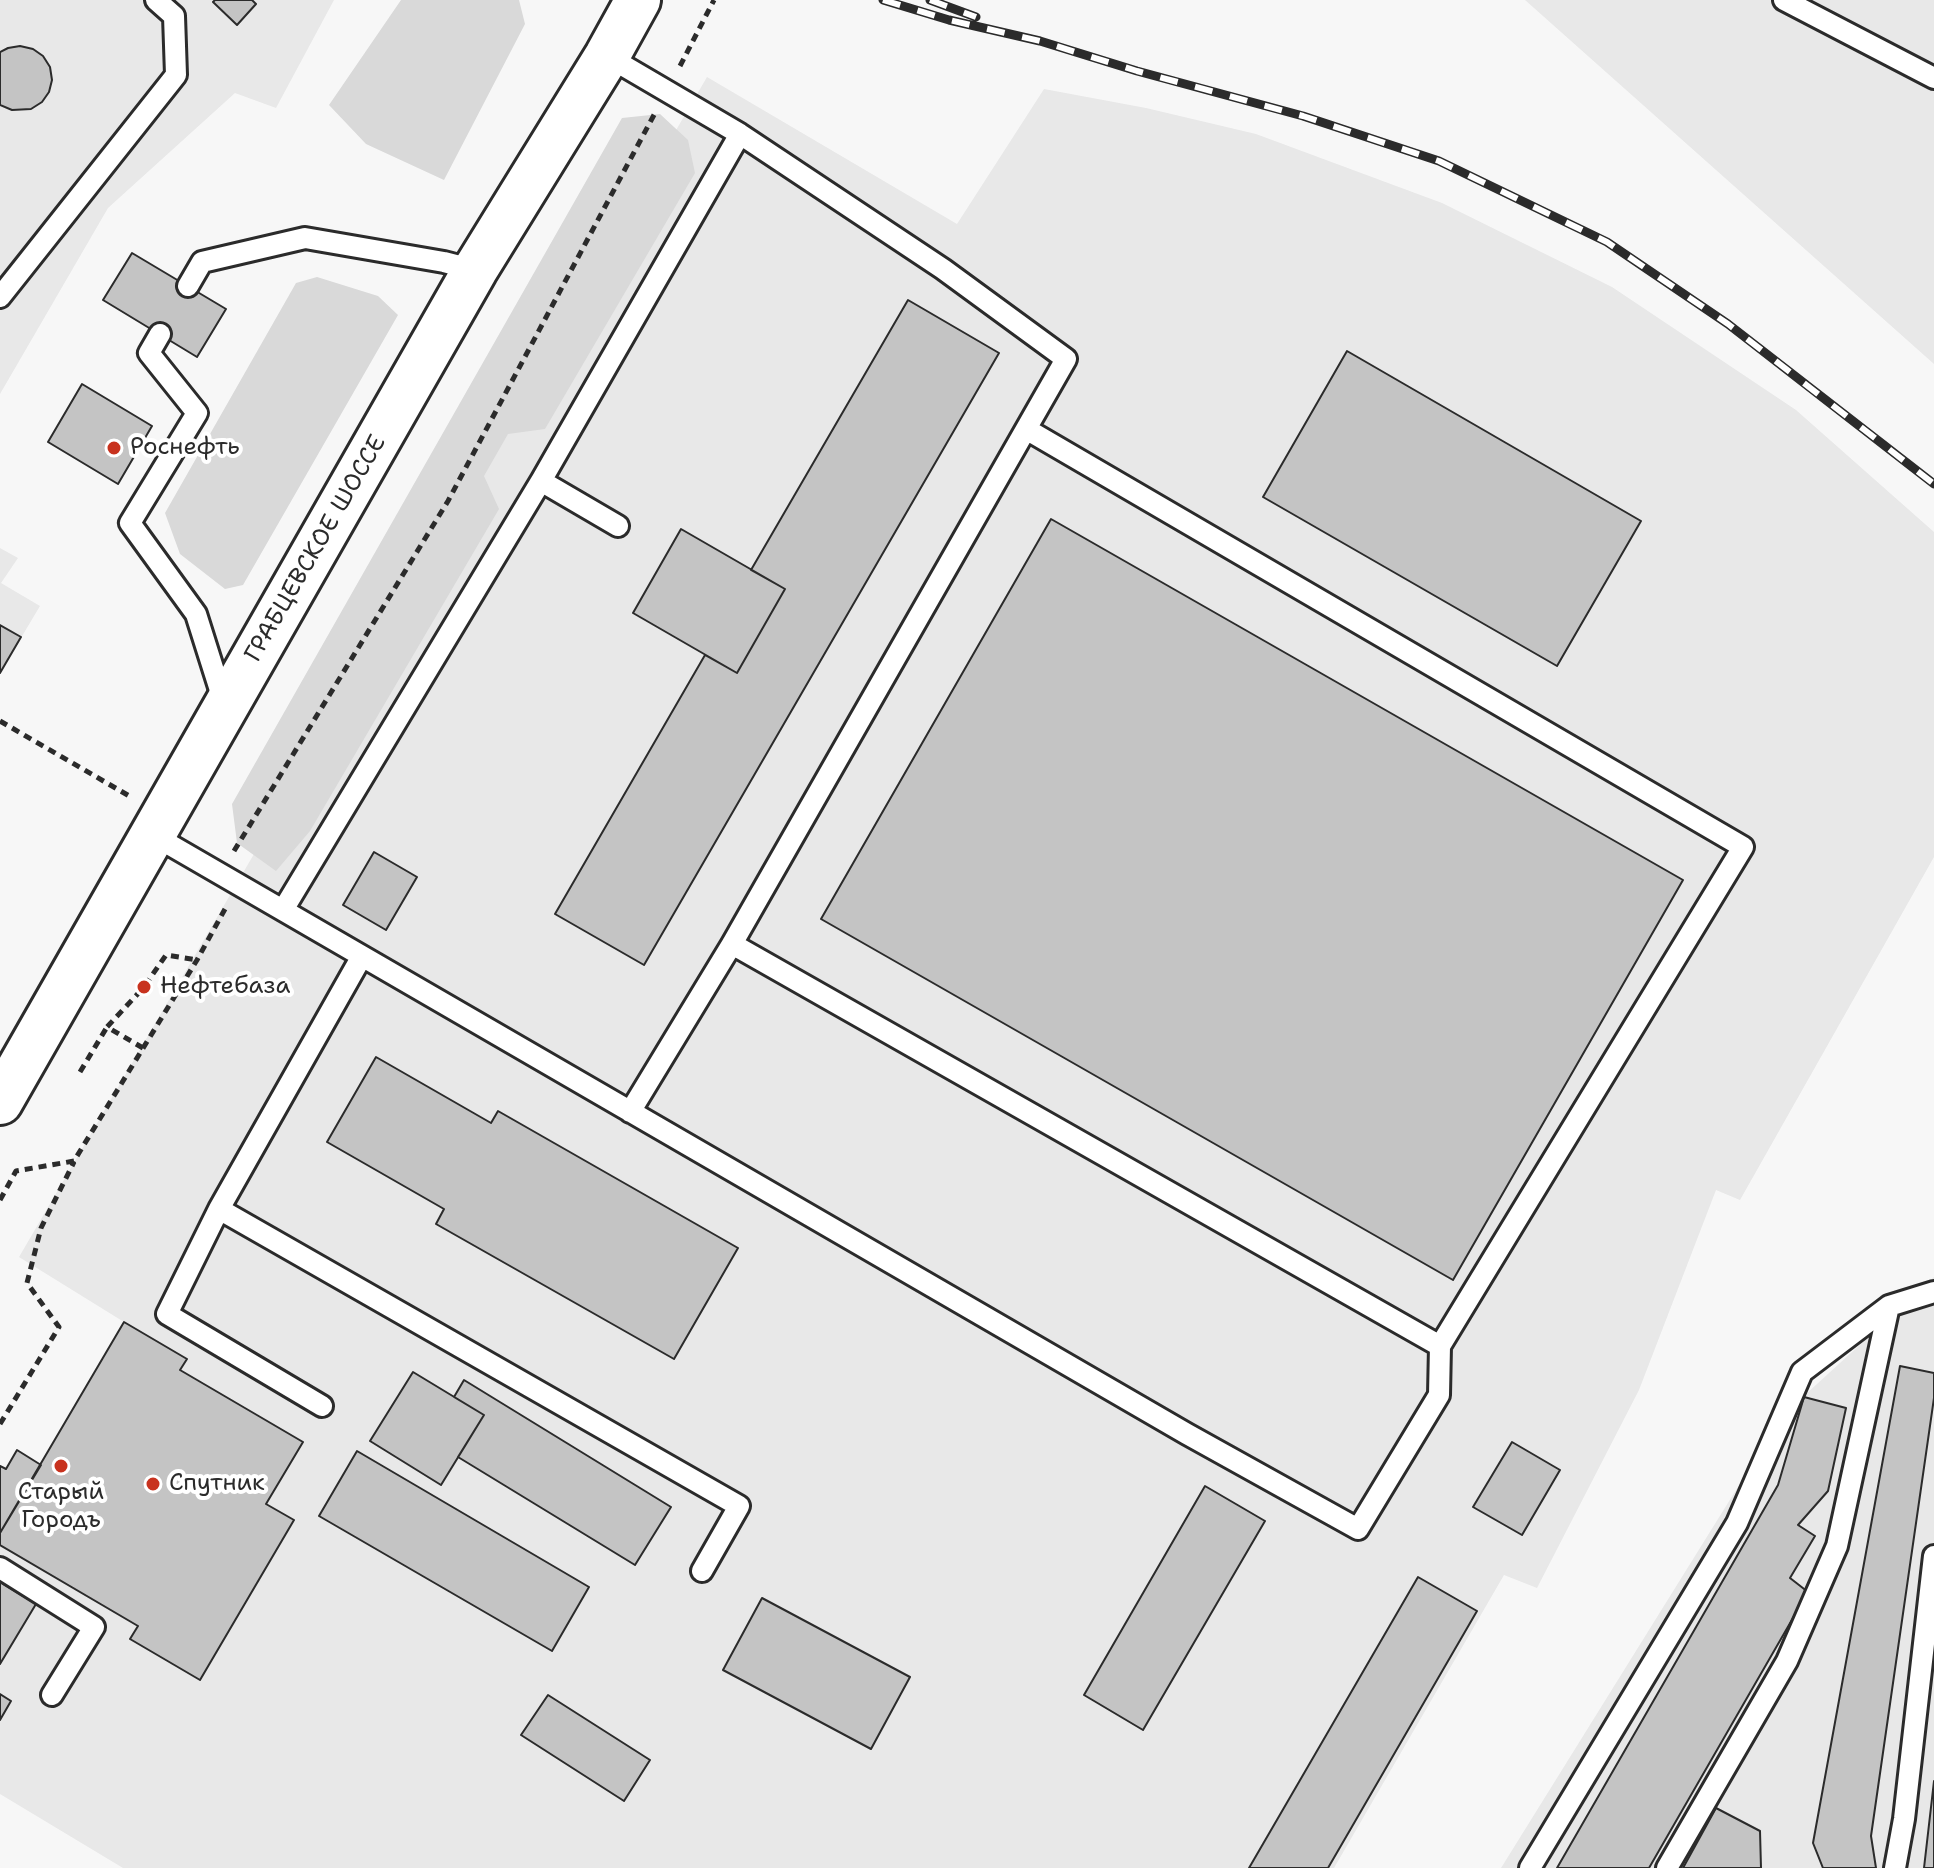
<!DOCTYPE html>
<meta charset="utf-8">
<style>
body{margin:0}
canvas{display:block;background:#f7f7f7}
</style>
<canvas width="1934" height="1868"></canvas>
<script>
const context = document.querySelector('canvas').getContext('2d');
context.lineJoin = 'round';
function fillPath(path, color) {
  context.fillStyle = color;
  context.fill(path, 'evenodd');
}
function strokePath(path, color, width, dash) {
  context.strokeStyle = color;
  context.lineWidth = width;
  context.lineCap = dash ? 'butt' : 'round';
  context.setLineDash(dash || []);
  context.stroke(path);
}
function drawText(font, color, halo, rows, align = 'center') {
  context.font = font + ' "Shantell Sans",sans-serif';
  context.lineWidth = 8;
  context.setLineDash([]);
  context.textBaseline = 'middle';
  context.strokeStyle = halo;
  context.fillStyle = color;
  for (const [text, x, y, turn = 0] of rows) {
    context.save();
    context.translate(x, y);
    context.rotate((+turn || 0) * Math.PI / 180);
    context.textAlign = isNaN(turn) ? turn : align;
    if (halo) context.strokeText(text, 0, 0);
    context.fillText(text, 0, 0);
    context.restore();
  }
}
const built = new Path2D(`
 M0 0H334L276 108 235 93 108 208 0 394Z
 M1525 0H1934V364Z
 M707 77 957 224 1044 89 1146 108 1256 134 1442 203 1612 287 1796 410 1934 532V857L1740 1200 1716 1190 1639 1390 1537 1588 1504 1575 1334 1868H123L0 1794V1533L124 1322 19 1257Z
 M0 548 18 558 1 583 40 606 0 673Z
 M1934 1277V1868H1501L1782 1416Z`);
const green = new Path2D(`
 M401 0H519L525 24 444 180 366 144 329 105Z
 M660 114 688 140 695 173 545 429 508 434 484 476 499 509 310 831 276 871 237 843 232 804 622 118Z
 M317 277 378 296 398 315 243 585 225 589 180 554 165 513 296 283Z`);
const building = new Path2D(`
 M215 0H252L256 4 237 25 213 2Z
 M20 46 33 49 43 56 50 67 52 80 49 92 42 102 31 109 12 110 0 105V52L8 48Z
 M132 253 226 309 197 357 103 300Z
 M908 300 999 353 644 965 555 914 705 655 737 673 785 589 751 570Z
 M1347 351 1641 521 1557 666 1263 497Z
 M82 384 152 426 118 484 48 442Z
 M1051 519 1683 880 1453 1280 821 919Z
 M681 529 785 589 737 673 633 613Z
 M0 625 21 637 0 673Z
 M374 852 417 877 386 930 343 905Z
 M376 1057 491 1123 498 1111 738 1248 674 1359 436 1224 444 1209 327 1142Z
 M124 1322 187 1359 180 1370 303 1442 266 1504 294 1520 200 1680 130 1639 138 1626 0 1545V1533Z
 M1900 1366 1934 1373V1398L1871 1836 1876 1868H1823L1813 1843Z
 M413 1372 484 1415 441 1485 370 1441Z
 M464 1380 671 1507 635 1565 458 1457 484 1415 454 1397Z
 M1804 1397 1846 1408 1828 1491 1798 1525 1815 1536 1790 1578 1808 1592 1649 1868H1557L1778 1485Z
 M1512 1442 1560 1470 1522 1535 1473 1507Z
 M17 1450 41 1465 0 1533V1466L6 1469Z
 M357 1451 589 1587 552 1651 319 1516Z
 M1205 1486 1265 1521 1143 1730 1084 1695Z
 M1418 1577 1477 1611 1328 1868H1249Z
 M0 1582 36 1604 0 1664Z
 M762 1598 910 1677 871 1749 723 1670Z
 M0 1694 11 1701 0 1720Z
 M548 1695 650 1760 624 1801 521 1735Z
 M1934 1781V1868H1924Z
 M1716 1808 1760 1831 1761 1868H1683Z`);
const path = new Path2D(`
 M680 66 714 0
 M0 721 131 797
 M234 851 448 501 655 113
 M143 1048 107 1027 144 987 166 955 197 960
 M80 1072 107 1027
 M0 1200 16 1171 74 1161 197 960 225 909
 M0 1424 59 1327 27 1283 41 1228 74 1162`);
const service = new Path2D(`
 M1784 0 1934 78
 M607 56 740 134 943 269 1066 359 1026 429
 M188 286 202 262 305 238 444 262 475 270
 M0 297 176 75 174 16 156 0
 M160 334 149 353 197 413 130 523 196 614 225 706
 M618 526 541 481 740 134
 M153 835 1187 1434 1358 1529 1439 1395 1440 1346
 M283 910 541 481
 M630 1112 732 944 1026 429 1743 847 1440 1346 732 944
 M219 1209 739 1506 702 1571
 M1889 1306 1934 1292
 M322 1406 167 1314 219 1209 362 956
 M0 1568 94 1627 52 1695
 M1530 1868 1737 1523 1802 1372 1889 1306 1837 1546 1787 1661 1667 1868
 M1895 1868 1904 1819 1934 1556`);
const primary = new Path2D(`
 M0 1102 475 270 607 56 638 0`);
const rail = new Path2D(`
 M883 0 949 20 1040 41 1137 71 1303 116 1439 161 1607 242 1728 324 1934 484
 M930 0 976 17`);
const markers = [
 [114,448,8,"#c8321e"],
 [144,987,8,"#c8321e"],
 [61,1466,8,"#c8321e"],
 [153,1484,8,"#c8321e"]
];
const poiNames = [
 ["Роснефть",130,448],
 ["Нефтебаза",160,987],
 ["Спутник",169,1484],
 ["Старый",61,1493,"center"],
 ["Городъ",61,1521,"center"]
];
const streetNames = [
 ["ГРАБЦЕВСКОЕ ШОССЕ",316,549,-60]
];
fillPath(built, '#e8e8e8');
fillPath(green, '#d9d9d9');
fillPath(building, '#c4c4c4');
strokePath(building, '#2b2b2b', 2);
strokePath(service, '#2b2b2b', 26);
strokePath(primary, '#2b2b2b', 50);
strokePath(path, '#2b2b2b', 5, [8, 6]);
strokePath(service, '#fff', 20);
strokePath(primary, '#fff', 44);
strokePath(rail, '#2b2b2b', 9);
strokePath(rail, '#fff', 6, [18]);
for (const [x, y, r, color] of markers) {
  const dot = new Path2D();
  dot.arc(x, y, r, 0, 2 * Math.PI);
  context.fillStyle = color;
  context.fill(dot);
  strokePath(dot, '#fff', 3);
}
drawText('24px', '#2b2b2b', '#fff', poiNames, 'left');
drawText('24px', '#2b2b2b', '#fff', streetNames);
</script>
